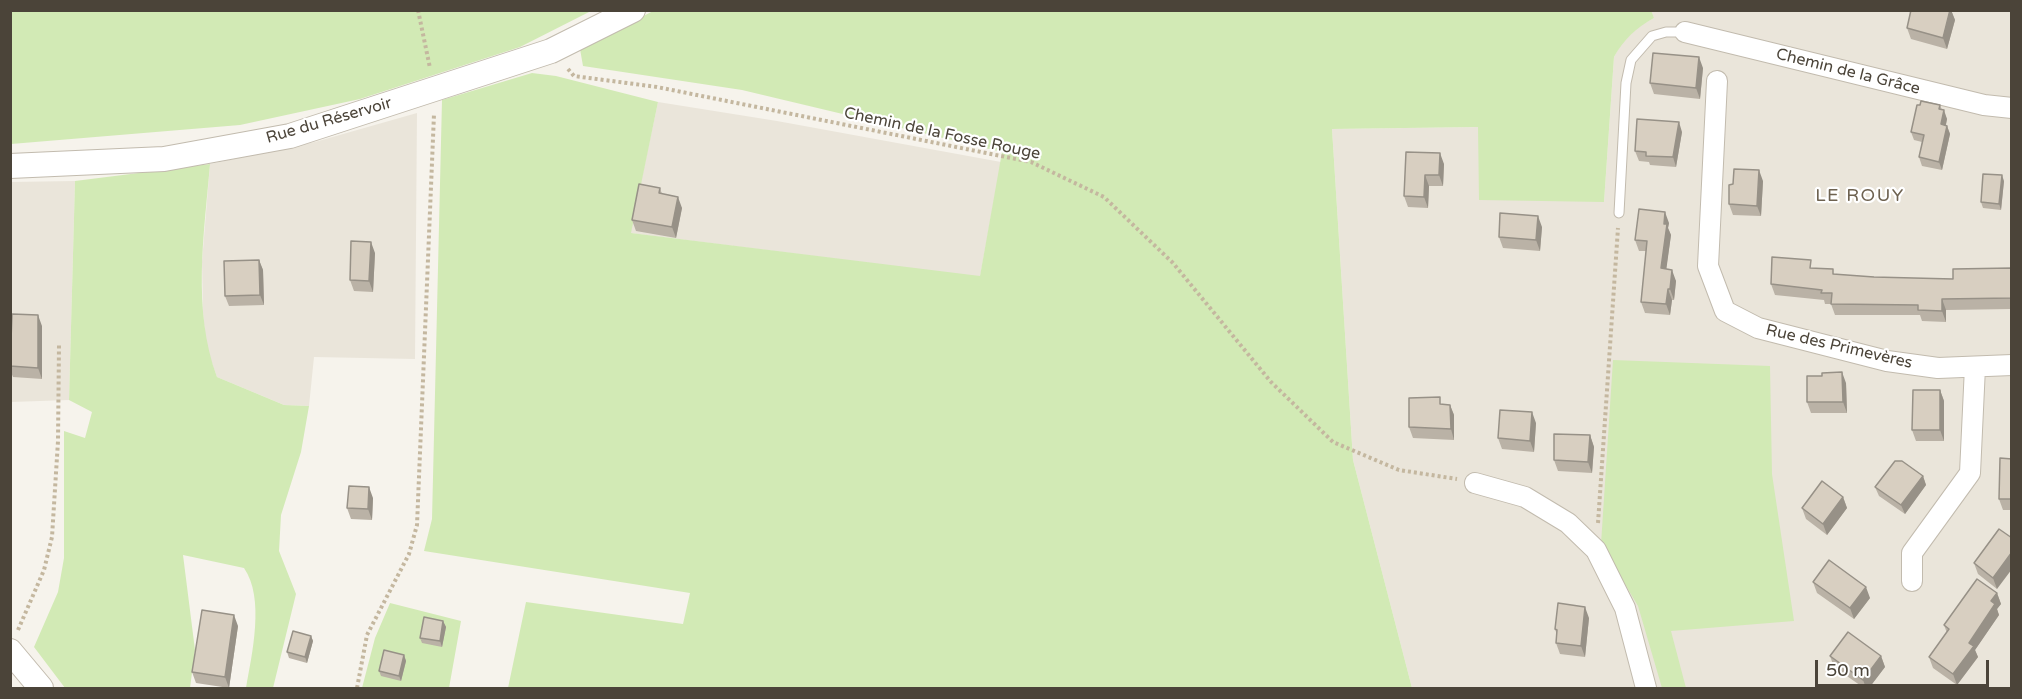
<!DOCTYPE html>
<meta charset="utf-8">
<style>
body{margin:0}
#map{position:relative;width:2022px;height:699px;overflow:hidden;background:#f6f3ec;font-family:"Varela Round",sans-serif}
canvas{display:block}
.frame{position:absolute;inset:0;border:12px solid #4b4439;pointer-events:none}
.scale{position:absolute;left:1815px;top:660px;width:174px;height:27px;box-sizing:border-box;border:3px solid #4b4439;border-top:0;padding-left:8px;font-size:18px;line-height:21px;white-space:nowrap;color:#4b4439;-webkit-text-stroke:4px #fff;paint-order:stroke}
</style>
<div id="map">
<canvas width="2022" height="699"></canvas>
<div class="frame"></div>
<div class="scale">50 m</div>
</div>
<script>
const context = document.querySelector('canvas').getContext('2d');
context.lineJoin = 'round';
function fillPath(path, color) {
  context.fillStyle = color;
  context.fill(path, 'evenodd');
}
function strokePath(path, color, width, dash) {
  context.strokeStyle = color;
  context.lineWidth = width;
  context.lineCap = dash ? 'butt' : 'round';
  context.setLineDash(dash || []);
  context.stroke(path);
}
function drawText(font, color, halo, rows, align = 'center') {
  context.font = font + ' "Varela Round",sans-serif';
  context.lineWidth = 4.5;
  context.setLineDash([]);
  context.textBaseline = 'middle';
  context.strokeStyle = halo;
  context.fillStyle = color;
  for (const [text, x, y, turn = 0] of rows) {
    context.save();
    context.translate(x, y);
    context.rotate((+turn || 0) * Math.PI / 180);
    context.textAlign = isNaN(turn) ? turn : align;
    if (halo) context.strokeText(text, 0, 0);
    context.fillText(text, 0, 0);
    context.restore();
  }
}
const residential = new Path2D(`
 M1651 11H2011V688H1412L1353 460 1332 129 1478 127 1604 202 1614 57 1622 42 1639 26 1654 18Z
 M658 102 777 121 1001 162 980 277 630 233Z
 M417 113 415 359 314 357 309 406 284 405 217 377 206 347 203 312 202 262 210 164 315 142Z
 M75 181 69 400 11 402 10 182Z`);
const green = new Path2D(`
 M11 10H591V11L520 47 360 99 240 125 11 144Z
 M655 10H1651L1654 18C1636 28 1624 39 1614 57L1604 202 1479 200 1478 127 1332 129 1353 460 1412 688H508L526 602 683 624 690 593 424 551 432 519 442 100 532 73 556 76 658 102 631 233 980 276 1002 152 742 90 583 66 580 49Z
 M210 164C204 235 192 309 217 377L284 405 309 406 301 452 281 515 279 551 296 594 273 688H246C252 654 265 598 244 568L183 555 195 650 190 688H65L34 647 58 592 64 558V431L85 438 92 412 69 400 75 181Z
 M1613 360 1770 366 1772 474 1794 621 1671 631 1686 688H1662L1638 606 1601 544Z
 M390 603 461 621 449 688H362L375 638Z`);
const path = new Path2D(`
 M418 10 430 68
 M568 69 574 76 657 87 1031 162 1104 197 1173 263 1271 382 1333 442 1399 470 1457 479
 M1598 523 1618 228
 M18 630 44 570 52 537 58 441 59 344
 M357 688 367 635 409 554 417 525 434 114`);
const service = new Path2D(`
 M1619 213 1626 83 1631 60 1652 36 1666 32H1685`);
const minor = new Path2D(`
 M1685 32 1984 105 2012 108
 M1717 81 1708 266 1725 311 1758 328 1887 361 1938 368 2012 365
 M1475 483 1525 497 1568 523 1596 550 1625 608 1646 688
 M1912 581V553L1970 473 1975 367`);
const tertiary = new Path2D(`
 M10 166 164 159 290 136 551 51 633 10
 M10 651 41 688`);
const wall = new Path2D(`
 M1911 10H1951L1955 20 1947 49 1911 39 1907 28Z
 M1703 68 1700 99 1654 94 1650 83Z
 M1920 105H1940L1942 110 1947 119 1946 125 1947 126 1950 134 1942 170 1922 166 1919 157 1922 142 1914 140 1911 132Z
 M1682 132 1676 167 1650 165 1649 162 1639 161 1635 151Z
 M1406 152 1444 164 1443 186H1429L1428 208 1408 207 1404 196Z
 M1763 181 1761 216 1733 215 1729 204 1733 184Z
 M2004 181 2001 210 1983 208 1981 202Z
 M660 188 662 194 682 208 676 238 636 231 632 220Z
 M1669 223 1668 228 1671 235 1666 269 1676 281 1674 300H1672L1670 315 1645 313 1641 302 1646 251H1639L1635 240Z
 M1542 227 1540 251 1503 248 1499 237Z
 M375 253 373 292 354 291 350 280Z
 M259 260 263 270 264 305 229 306 225 296Z
 M1814 268 1835 274 1874 277 1953 279 2012 268V309L1946 310V322L1922 321 1920 315H1835L1831 304H1825L1824 300 1775 295 1771 284Z
 M42 326V379L13 377 10 370V339Z
 M1846 383 1847 413H1811L1807 402Z
 M1940 390 1944 401V441H1916L1912 430Z
 M1442 405H1450L1454 415V440L1413 438 1409 427Z
 M1536 423 1534 452 1502 449 1498 438Z
 M1590 435 1594 447 1592 473 1558 471 1554 460Z
 M2012 459V510H2003L1999 499Z
 M1923 476 1926 485 1905 514 1879 496 1875 487Z
 M1843 497 1847 508 1827 535 1806 519 1802 508Z
 M373 498 372 520 351 519 347 508Z
 M1999 529 1997 589 1978 574 1974 563Z
 M1813 582 1870 598 1854 619 1817 593Z
 M1997 593 2001 604 1997 609 1999 615 1975 650 1978 657 1957 685 1933 668 1929 657 1947 633 1944 625Z
 M1589 618 1585 657 1560 654 1556 643 1557 635 1555 629Z
 M443 621 446 627 442 647 422 643 420 638Z
 M238 626 229 688 196 683 192 672Z
 M311 636 313 641 307 663 289 658 287 652Z
 M404 655 406 661 401 681 381 676 379 671Z
 M1830 656H1881L1885 667 1869 688H1864L1834 667Z`);
const shadedWall = new Path2D(`
 M1950 10H1951L1955 20 1947 49 1943 38Z
 M1699 57 1703 68 1700 99 1696 88Z
 M1944 110 1947 119 1944 133 1941 124Z
 M1679 122 1682 132 1676 167 1673 157Z
 M1947 126 1950 134 1942 170 1939 162Z
 M1440 153 1444 164 1443 186 1439 175Z
 M1759 170 1763 181 1761 216 1757 206Z
 M1425 175 1429 186 1428 208 1424 197Z
 M2002 175 2004 181 2001 210 1999 204Z
 M678 197 682 208 676 238 672 227Z
 M1665 212 1669 223 1668 228 1671 235 1665 279 1661 268Z
 M1538 216 1542 227 1540 251 1536 240Z
 M371 242 375 253 373 292 369 281Z
 M259 260 263 270 264 305 260 295Z
 M1672 270 1676 281 1674 300 1670 289Z
 M1668 289 1672 300 1670 315 1666 304Z
 M1942 299 1946 310V322L1942 311Z
 M38 315 42 326V379L38 368Z
 M1842 372 1846 383 1847 413 1843 402Z
 M1940 390 1944 401V441L1940 430Z
 M1450 405 1454 415V440L1451 429Z
 M1532 412 1536 423 1534 452 1530 441Z
 M1590 435 1594 447 1592 473 1588 462Z
 M1923 476 1926 485 1905 514 1901 505Z
 M369 487 373 498 372 520 368 509Z
 M1843 497 1847 508 1827 535 1823 524Z
 M2012 552V569L1997 589 1993 578Z
 M1866 587 1870 598 1854 619 1850 608Z
 M1997 593 2001 604 1997 609 1999 615 1975 650 1978 657 1957 685 1953 674 1969 643 1991 601Z
 M1585 607 1589 618 1585 657 1581 646Z
 M234 615 238 626 229 688 225 677Z
 M443 621 446 627 442 647 440 641Z
 M311 636 313 641 307 663 305 657Z
 M404 655 406 661 401 681 399 676Z
 M1881 656 1885 667 1869 688H1866L1863 680Z`);
const building = new Path2D(`
 M1911 10H1950L1943 38 1907 28Z
 M1653 53 1699 57 1696 88 1650 83Z
 M1921 101 1940 105 1939 109 1944 110 1941 124 1947 126 1939 162 1919 157 1924 135 1911 132 1917 105H1920Z
 M1637 119 1679 122 1673 157 1646 156V152L1635 151Z
 M1406 152 1440 153 1439 175H1425L1424 197 1404 196Z
 M1734 169 1759 170 1757 206 1729 204V185L1733 184Z
 M1983 174 2002 175 1999 204 1981 202Z
 M639 184 660 188 659 193 678 197 672 227 632 220Z
 M1639 209 1665 212 1664 224H1667L1661 268 1672 270 1670 289H1668L1666 304 1641 302 1647 241 1635 240Z
 M1500 213 1538 216 1536 240 1499 237Z
 M351 241 371 242 369 281 350 280Z
 M1772 257 1811 260 1810 268 1833 269V274L1874 277 1953 279V269L2012 268V298L1942 299V311L1918 310V305L1831 304 1832 293H1821L1822 290 1771 284Z
 M259 260 260 295 225 296 224 261Z
 M12 314 38 315V368L10 366Z
 M1842 372 1843 402H1807V376H1822V373Z
 M2011 389H2012V420H2011Z
 M1913 390H1940V430H1912Z
 M1440 397V404L1450 405 1451 429 1409 427V398Z
 M1500 410 1532 412 1530 441 1498 438Z
 M1554 434 1590 435 1588 462 1554 460Z
 M2000 458 2012 459V499H1999Z
 M1895 461H1902L1923 476 1901 505 1875 487Z
 M1822 481 1843 497 1823 524 1802 508Z
 M349 486 369 487 368 509 347 508Z
 M1999 529 2012 538V552L1993 578 1974 563Z
 M1829 560 1866 587 1850 608 1813 582Z
 M1977 579 1997 593 1991 601 1995 604 1969 643 1974 646 1953 674 1929 657 1949 629 1944 625Z
 M1558 603 1585 607 1581 646 1556 643 1557 630 1555 629Z
 M202 610 234 615 225 677 192 672Z
 M424 617 443 621 440 641 420 638Z
 M293 631 311 636 305 657 287 652Z
 M1848 632 1881 656 1863 680 1830 656Z
 M384 650 404 655 399 676 379 671Z`);
const streetNames = [
 ["Chemin de la Grâce",1848,72,14],
 ["Rue du Réservoir",329,121,-16],
 ["Chemin de la Fosse Rouge",942,134,12],
 ["Rue des Primevères",1839,347,13]
];
const neighbourhoodNames = [
 ["LE ROUY",1860,196]
];
fillPath(residential, '#eae5da');
fillPath(green, '#d2eab5');
strokePath(service, '#c2bbae', 11);
strokePath(minor, '#c2bbae', 22);
strokePath(tertiary, '#c2bbae', 26);
strokePath(path, '#c4b79f', 4, [3, 3]);
strokePath(service, '#fff', 9);
strokePath(minor, '#fff', 20);
strokePath(tertiary, '#fff', 24);
fillPath(wall, '#bab2a6');
fillPath(shadedWall, '#979187');
fillPath(building, '#d8cfc1');
strokePath(building, '#979187', 1.5);
drawText('16px', '#4b4439', '#fff', streetNames);
context.letterSpacing = '1.5px';
drawText('18px', '#6e6250', '#fff', neighbourhoodNames);
context.letterSpacing = '0px';
</script>
